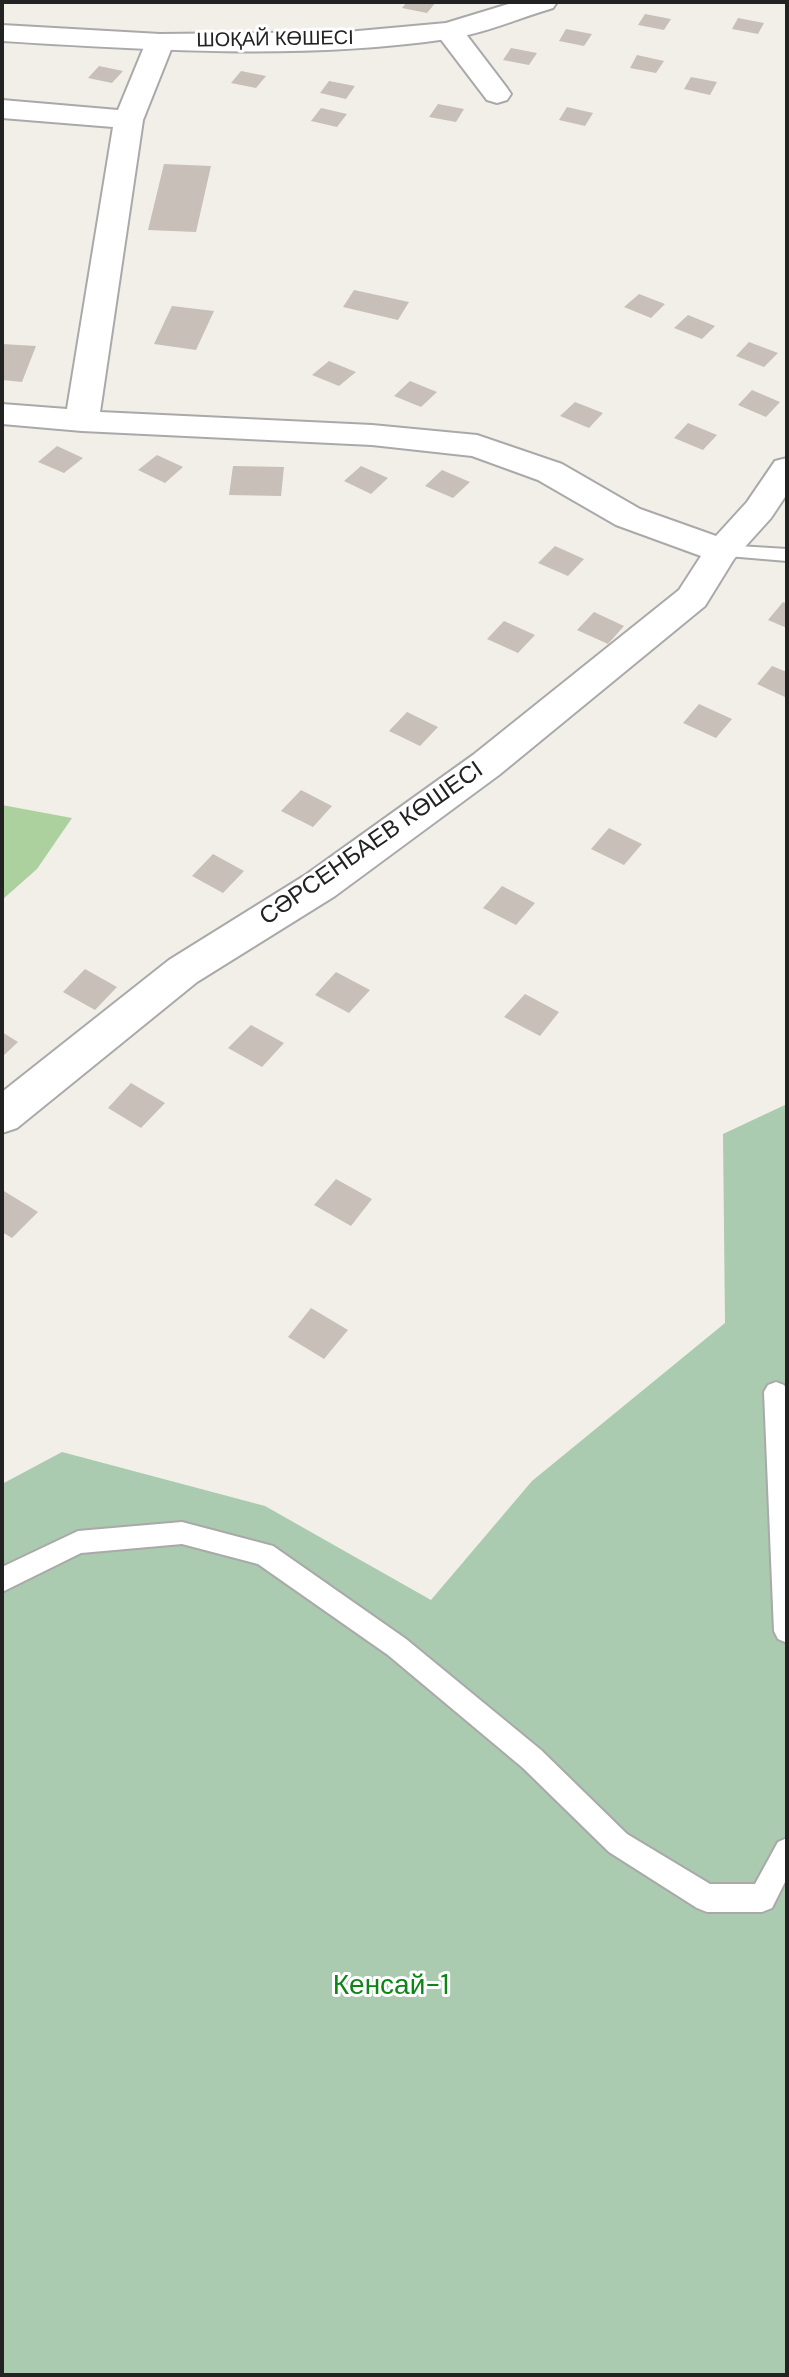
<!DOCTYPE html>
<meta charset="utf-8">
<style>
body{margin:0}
#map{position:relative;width:789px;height:2377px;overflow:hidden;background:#f2efe9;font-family:"DM Sans",sans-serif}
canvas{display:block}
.frame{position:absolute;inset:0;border:4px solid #222;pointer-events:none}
</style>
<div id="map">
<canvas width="789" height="2377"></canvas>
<div class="frame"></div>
</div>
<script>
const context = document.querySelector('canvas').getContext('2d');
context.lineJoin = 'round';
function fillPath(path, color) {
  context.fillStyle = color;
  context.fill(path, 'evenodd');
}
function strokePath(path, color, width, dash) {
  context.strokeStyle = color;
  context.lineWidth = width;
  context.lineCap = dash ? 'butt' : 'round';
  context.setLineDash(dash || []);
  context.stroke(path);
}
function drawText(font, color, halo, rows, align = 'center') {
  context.font = font + ' "DM Sans",sans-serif';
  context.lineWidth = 6;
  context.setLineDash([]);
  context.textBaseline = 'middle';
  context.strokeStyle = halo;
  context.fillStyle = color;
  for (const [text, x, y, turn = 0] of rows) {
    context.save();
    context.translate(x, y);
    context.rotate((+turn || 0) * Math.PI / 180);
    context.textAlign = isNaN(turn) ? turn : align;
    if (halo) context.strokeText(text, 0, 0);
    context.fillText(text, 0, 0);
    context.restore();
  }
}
const forest = new Path2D(`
 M2 805 72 818 37 869 2 900Z`);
const cemetery = new Path2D(`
 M787 1104V2375H2V1484L62 1452 265 1506 431 1600 532 1481 725 1323 723 1134Z`);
const building = new Path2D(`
 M407 2H436L427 13 402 8Z
 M645 14 671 19 664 30 638 25Z
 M738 18 764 23 758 34 732 29Z
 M566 29 592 34 584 46 559 41Z
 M511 48 537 53 529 65 503 60Z
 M637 55 664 61 656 73 630 68Z
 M99 66 123 71 112 83 88 78Z
 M241 71 266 76 256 88 231 83Z
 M691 77 717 82 710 95 684 89Z
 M329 81 355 86 346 99 320 93Z
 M438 104 464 109 456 122 429 117Z
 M567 107 593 113 585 126 559 120Z
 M321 108 347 114 337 127 311 121Z
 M164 164 211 166 196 232 148 230Z
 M354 290 409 302 398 320 343 307Z
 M639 294 665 304 651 318 624 307Z
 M172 306 214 311 196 350 154 344Z
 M688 315 715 326 702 339 674 328Z
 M749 342 778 353 764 367 736 356Z
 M2 344 36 346 22 382 2 380Z
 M329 361 356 372 339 386 312 375Z
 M410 381 437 392 421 407 394 396Z
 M752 390 780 402 766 417 738 405Z
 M575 402 603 413 589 428 560 416Z
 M688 423 717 435 703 450 674 438Z
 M57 446 83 458 64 473 38 462Z
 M157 455 183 467 165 483 138 470Z
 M233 466 284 467 281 496 229 495Z
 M361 466 388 478 371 494 344 481Z
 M442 470 470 482 453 498 425 486Z
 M555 546 584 559 568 576 538 563Z
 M783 602 787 604V628L768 620Z
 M594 612 624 626 608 644 577 630Z
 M504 621 535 635 518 653 487 639Z
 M772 666 787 672V698L757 684Z
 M699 704 732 719 716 738 683 723Z
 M407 712 438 727 420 746 389 731Z
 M301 790 332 806 313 827 281 811Z
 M609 828 642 844 624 865 591 849Z
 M213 854 244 871 223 893 192 876Z
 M502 886 535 903 516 925 483 908Z
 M85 969 117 987 95 1010 63 992Z
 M336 972 370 990 349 1013 315 995Z
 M525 994 559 1012 540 1036 504 1017Z
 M251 1025 284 1043 262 1067 228 1048Z
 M2 1032 18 1042 2 1057Z
 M131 1083 165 1103 141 1128 108 1108Z
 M336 1179 372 1199 351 1226 314 1205Z
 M4 1191 38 1212 12 1238 2 1232Z
 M311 1308 348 1330 324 1359 288 1337Z`);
const service = new Path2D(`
 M722 545 787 549V561L716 555 713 551Z
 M776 1382 784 1385 787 1390V1643L778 1639 774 1631 764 1392 768 1385Z
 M182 1522 273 1546 406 1639 541 1750 627 1834 710 1884H755L778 1842 787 1838V1878L772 1908 762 1912H707L697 1908 609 1852 523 1768 388 1655 258 1564 182 1544 81 1553 2 1592V1567L78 1531Z`);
const minor = new Path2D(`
 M449 23 459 25 507 88 511 94 507 100 497 103 487 100 439 37 435 31 439 25Z
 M160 34 170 36 174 42 143 120 100 412 372 425 477 435 562 464 640 509 716 536 747 502 775 461 787 458V494L771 518 734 559 705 606 499 775 335 896 197 982 17 1128 2 1133V1092L169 960 307 874 473 755 679 590 701 556 616 525 538 480 472 456 372 445 82 431 2 424V404L67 409 113 127 2 118V100L118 110 146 42 150 36Z`);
const tertiary = new Path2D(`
 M515 2H557L553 8C519 18 483 34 447 39 305 60 146 50 2 41V25L160 34 347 32 446 23Z`);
const farStreetnames = [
 ["ШОҚАЙ КӨШЕСІ",275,40,-1]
];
const streetNames = [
 ["СӘРСЕНБАЕВ КӨШЕСІ",372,844,-35]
];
const nearParknames = [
 ["Кенсай-1",391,1987]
];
fillPath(forest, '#add19e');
fillPath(cemetery, '#aacbaf');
fillPath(building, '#c7bfb8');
strokePath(service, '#a9a9a9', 4);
strokePath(minor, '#a9a9a9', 4);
strokePath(tertiary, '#a9a9a9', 4);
fillPath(service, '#fff');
fillPath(minor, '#fff');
fillPath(tertiary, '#fff');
drawText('20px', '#222', '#fff', farStreetnames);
drawText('24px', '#222', '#fff', streetNames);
drawText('28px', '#0c8416', '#fff', nearParknames);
</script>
